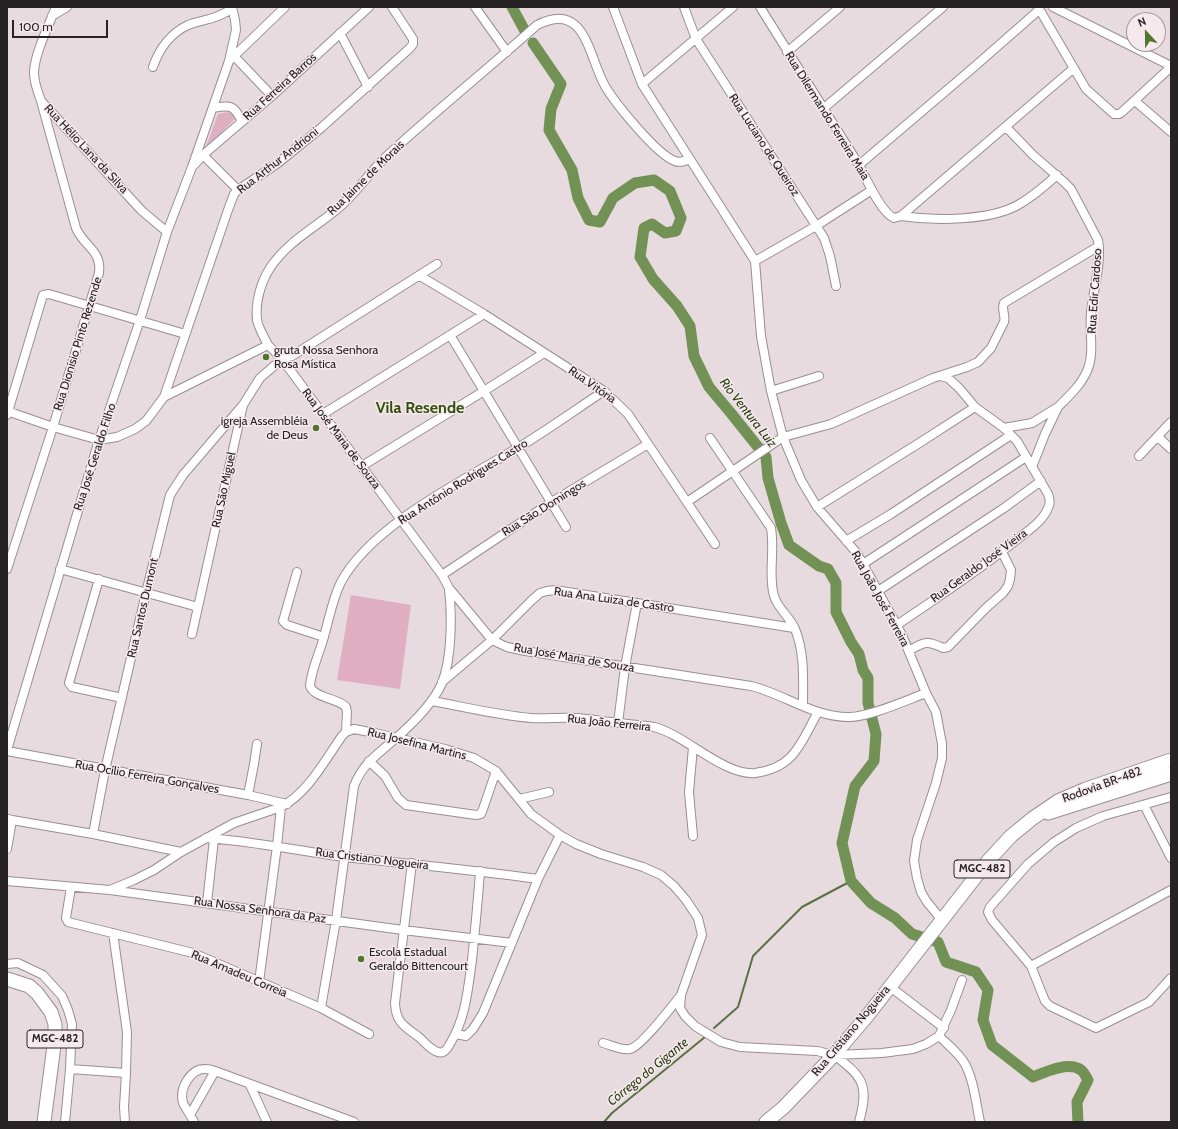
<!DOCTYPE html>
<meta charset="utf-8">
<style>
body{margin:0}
#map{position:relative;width:1178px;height:1129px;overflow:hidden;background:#e8dbe0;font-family:Cabin,sans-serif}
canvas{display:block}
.frame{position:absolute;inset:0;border:8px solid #272224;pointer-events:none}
.north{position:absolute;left:1126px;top:12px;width:40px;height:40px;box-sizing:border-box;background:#f5e9ed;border:1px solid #a3999d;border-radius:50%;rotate:338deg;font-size:11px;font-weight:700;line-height:16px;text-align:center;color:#272224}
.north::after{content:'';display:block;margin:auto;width:14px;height:18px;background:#52752d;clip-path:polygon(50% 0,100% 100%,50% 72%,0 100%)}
.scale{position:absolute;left:12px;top:20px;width:96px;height:18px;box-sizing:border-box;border:2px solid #272224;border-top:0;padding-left:5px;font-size:12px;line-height:14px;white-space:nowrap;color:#272224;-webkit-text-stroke:3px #f5e9ed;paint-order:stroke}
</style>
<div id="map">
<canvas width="1178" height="1129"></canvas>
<div class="frame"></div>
<div class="north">N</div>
<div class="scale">100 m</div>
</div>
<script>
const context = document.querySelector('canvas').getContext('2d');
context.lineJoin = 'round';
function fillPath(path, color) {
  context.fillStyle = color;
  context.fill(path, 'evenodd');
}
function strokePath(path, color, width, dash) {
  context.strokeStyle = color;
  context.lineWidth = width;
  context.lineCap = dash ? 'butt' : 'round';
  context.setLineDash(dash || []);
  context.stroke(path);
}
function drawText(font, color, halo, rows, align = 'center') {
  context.font = font + ' Cabin,sans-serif';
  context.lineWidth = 3;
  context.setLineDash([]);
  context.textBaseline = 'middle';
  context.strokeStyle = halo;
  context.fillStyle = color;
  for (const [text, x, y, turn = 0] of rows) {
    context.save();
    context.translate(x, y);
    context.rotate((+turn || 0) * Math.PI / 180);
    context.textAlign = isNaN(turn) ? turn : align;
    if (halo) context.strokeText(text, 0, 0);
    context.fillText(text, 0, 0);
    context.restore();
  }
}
const green = new Path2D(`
 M228 112 237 117 205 149 218 114Z
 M351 595 411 605 400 689 337 680Z`);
const stream = new Path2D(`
 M714 1028 738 1007 753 956 802 907 851 881
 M604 1122 612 1113 705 1037`);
const river = new Path2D(`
 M512 7 526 33
 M533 43 561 84 551 109 549 130 572 170 578 198 589 220 600 222 613 198 635 183 654 180 670 191 681 218 676 231 665 233 652 224 644 228 640 257 653 279 677 306 690 326 694 356 709 387 730 412 766 457 768 478 781 523 789 545 819 566 828 569 836 583V612L851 642 859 654 863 670 868 678V703L876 734 874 761 855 786 842 843 851 881 871 903 895 918 912 934 938 942 946 962 976 972 988 990 983 1020 992 1045 1033 1077C1045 1072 1069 1061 1081 1070 1084 1072 1086 1077 1088 1080L1077 1102 1078 1122`);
const minor = new Path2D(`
 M56 7C49 25 34 55 34 73 34 83 38 92 41 101L142 211 167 232
 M475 7 507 52
 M613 7 642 84 755 261 761 336 771 391 783 437 801 480 817 507 856 552 863 564 902 635 926 693 936 712 942 744V758L936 783 917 840 914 861 917 878 921 892 927 902 941 919
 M684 7 696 39 824 238 830 256 836 286
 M760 7 859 165C866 178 881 213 894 218L901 216 1074 68
 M1038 7 1086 89 1114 114H1119L1122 112 1171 67
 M1053 7 1171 66
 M52 16 67 7
 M340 33 368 87
 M787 52 840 7
 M234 56 272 96
 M229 61 285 7
 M153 67C159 49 171 33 188 25 195 22 202 21 209 19 217 17 225 13 232 9
 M642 84 733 7
 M1135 101 1171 132
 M213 108C232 105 233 105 242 121
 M824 108 943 7
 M1006 127 1033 155 1064 182 1071 189 1098 240C1102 263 1093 290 1091 313 1089 332 1095 353 1087 371 1081 385 1069 396 1058 407
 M203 155 238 190
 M194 165 203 155 272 96 369 7
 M859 165 974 67 1039 10
 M901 216C934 221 989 221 1018 205 1032 197 1045 186 1057 175
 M755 261 816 226 872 190
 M420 276 484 314 604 391 628 414 715 544
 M450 335 566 527
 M268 345C264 337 259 329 257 320 255 302 261 282 270 268 288 240 319 226 343 204 360 188 373 168 390 153 438 109 489 68 537 25 586 0 588 56 605 86 615 103 657 155 675 161 680 163 685 161 690 159
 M771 391 819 376
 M164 397 228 210 234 194 238 190 278 163 321 128 410 48 413 44V39L392 7
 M7 411 53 427 99 440 117 437 135 429 146 421 164 397 268 345 282 359 292 356 437 264
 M323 414 484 314
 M7 415 43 295 49 294 185 334
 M1004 428 1032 423 1058 407 1045 434 1032 467
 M1158 437 1171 449
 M710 438 771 528C775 550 768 575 774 596 778 609 790 617 795 629 805 653 803 681 803 706
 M1139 456 1171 422
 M362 466 484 391 544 353
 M687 502 783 437 831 424 933 378 967 367 978 362 991 348 1004 322C1006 316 1001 309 1004 303L1099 246
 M817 507 924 440 975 407
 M846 541 891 514 1011 435
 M863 564 1026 457
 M7 569 53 427 99 273C102 250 84 247 76 228L41 101
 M60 569 198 607
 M297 572 283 621 287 625 324 637
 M442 575 550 503 648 444
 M99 579 69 683 72 687 122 698
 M878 591 1004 508 1041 481
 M897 625C938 597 980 570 1019 538 1029 530 1043 521 1048 508 1051 503 1050 499 1048 494L1017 441 1004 428 975 407 959 388 948 378 940 376
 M192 634 243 405 260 378 282 359 442 575 449 588 492 640 507 647 525 651 751 686C784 694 815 718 850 717 869 717 907 700 926 693
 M910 650C924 642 927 640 943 648L948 647 986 608 1003 593 1008 586 1010 579 1011 570 1002 552
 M442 682 492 640 532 600 540 593 547 591 555 590 794 628
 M432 701C465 707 497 715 531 718 546 719 561 717 576 718 591 719 606 722 621 723 632 725 643 725 654 727 684 734 724 776 755 773 795 768 801 742 818 712
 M618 723 625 667 637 603
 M346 732 347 712 346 707C338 698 314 698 310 686 311 671 319 654 323 640 329 620 332 600 341 582 371 526 462 481 516 449 546 431 575 410 604 391
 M7 750 99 440 140 320 167 232 192 167 229 61 236 30 235 20 232 7
 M7 751 248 795 287 804
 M369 761 385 776 398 798 406 805 476 815 481 814 483 809 496 771
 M248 795 254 764 257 744
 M1171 797 1103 816 1076 828 1054 842 1028 864 990 907 988 912 992 920 1031 966 1045 1001 1050 1006 1096 1028 1149 1002 1171 978
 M519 799 549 792
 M1144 805 1171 858
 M12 820 93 834 181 852
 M93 834 105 770 146 593 170 495 183 475 242 406
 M693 836 689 792 693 747
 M206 838C253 841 299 851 345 857 410 864 474 870 538 879
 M7 849 12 820 8 819
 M412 863 395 1003C396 1024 405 1026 420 1038 425 1043 436 1055 443 1052 447 1050 449 1046 451 1042 466 1017 468 988 472 960 475 930 478 901 480 871
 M7 881 110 890 403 930 512 943
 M71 887 66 918 68 922 193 953 321 1008 369 1034
 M110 890 134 880 154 870 181 852 234 823 281 807C308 793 325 760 342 736L346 732 354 729 375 733 445 749 474 758 496 771 531 814 560 835 576 844 601 854 643 867 661 875 674 886 686 900 698 918 702 935 681 995 680 1008 685 1016 695 1026 721 1042 740 1047 817 1051 834 1055 882 1053 913 1049 926 1044 939 1036 951 1010 962 980
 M207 903 214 839
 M113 933 127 1032 126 1073 124 1107 125 1122
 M7 964 18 963 43 975 62 996 68 1010 72 1024 70 1069 65 1122
 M1031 966 1171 890
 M259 982 277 846 281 807
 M889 986 944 1028
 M321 1008 336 920 354 786C363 763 377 755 395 739 411 725 434 702 442 683 452 658 452 615 449 589
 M456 1034 466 1036 473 1029 483 1013 538 879 560 835
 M939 1036C948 1045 959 1053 965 1064 974 1081 976 1103 980 1122
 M603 1043C611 1045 622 1051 630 1049 641 1047 673 1005 681 995
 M834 1055C864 1077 869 1086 859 1122
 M70 1069 126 1073
 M250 1085 267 1122
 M190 1115 215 1071
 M194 1122C191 1116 186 1109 183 1103 179 1089 190 1068 206 1069 209 1069 212 1070 215 1071L354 1122`);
const trunk = new Path2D(`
 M1048 813 1171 774
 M7 979 29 986 37 993 51 1012 55 1024V1038L44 1122
 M766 1122 783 1108 834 1055 868 1015 988 861 1011 836 1033 818 1058 801 1086 789 1171 760`);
const markers = [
 [266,357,4,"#52752d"],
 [316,428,4,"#52752d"],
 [361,959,4,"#52752d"]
];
const shields = [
 [982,869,56],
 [55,1039,56]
];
const shieldNames = [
 ["MGC-482",982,869],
 ["MGC-482",55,1039]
];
const streetNames = [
 ["Rua Ferreira Barros",280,87,-42],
 ["Rua Dilermando Ferreira Maia",827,116,58],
 ["Rua Luciano de Queiroz",764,145,57],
 ["Rua Hélio Lana da Silva",86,149,47],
 ["Rua Arthur Andrioni",278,161,-38],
 ["Rua Jaime de Morais",366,178,-44],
 ["Rua Edir Cardoso",1095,291,-86],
 ["Rua Dionísio Pinto Rezende",78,344,-73],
 ["Rua Vitória",592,385,35],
 ["Rua José Maria de Souza",341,439,53],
 ["Rua José Geraldo Filho",95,457,-72],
 ["Rua Antônio Rodrigues Castro",463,482,-32],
 ["Rua São Miguel",224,490,-78],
 ["Rua São Domingos",544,508,-32],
 ["Rua Geraldo José Vieira",979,566,-36],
 ["Rua João José Ferreira",880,599,61],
 ["Rua Ana Luiza de Castro",614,600,8],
 ["Rua Santos Dumont",143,608,-77],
 ["Rua José Maria de Souza",574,658,10],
 ["Rua João Ferreira",609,723,6],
 ["Rua Josefina Martins",417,744,14],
 ["Rua Ocílio Ferreira Gonçalves",147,777,10],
 ["Rodovia BR-482",1102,785,-20],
 ["Rua Cristiano Nogueira",372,859,7],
 ["Rua Nossa Senhora da Paz",260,910,8],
 ["Rua Amadeu Correia",239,974,23],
 ["Rua Cristiano Nogueira",851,1031,-50]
];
const poiNames = [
 ["gruta Nossa Senhora",274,350],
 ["Rosa Mística",274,364],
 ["igreja Assembléia",308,421,"right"],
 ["de Deus",308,435,"right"],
 ["Escola Estadual",369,952],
 ["Geraldo Bittencourt",369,966]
];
const waterNames = [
 ["Rio Ventura Luiz",748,413,52],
 ["Córrego do Gigante",648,1072,-39]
];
const districtNames = [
 ["Vila Resende",420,408]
];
fillPath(green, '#dfafc1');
strokePath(stream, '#5c7046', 2);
strokePath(river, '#729154', 11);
strokePath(minor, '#998e92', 10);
strokePath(trunk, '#998e92', 15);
strokePath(minor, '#fff', 8);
strokePath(trunk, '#fff', 13);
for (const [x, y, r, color] of markers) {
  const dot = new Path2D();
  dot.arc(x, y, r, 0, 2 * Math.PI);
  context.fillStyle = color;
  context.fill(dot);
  strokePath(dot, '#f5e9ed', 1.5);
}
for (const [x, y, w] of shields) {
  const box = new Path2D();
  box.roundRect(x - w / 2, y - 9, w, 18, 3);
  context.fillStyle = '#f5e9ed';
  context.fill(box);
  strokePath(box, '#272224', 1);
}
drawText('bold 11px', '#272224', null, shieldNames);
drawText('12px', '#272224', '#f5e9ed', streetNames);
drawText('12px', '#272224', '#f5e9ed', poiNames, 'left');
drawText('italic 13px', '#2b4013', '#f5e9ed', waterNames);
drawText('bold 16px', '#33510c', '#f5e9ed', districtNames);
</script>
